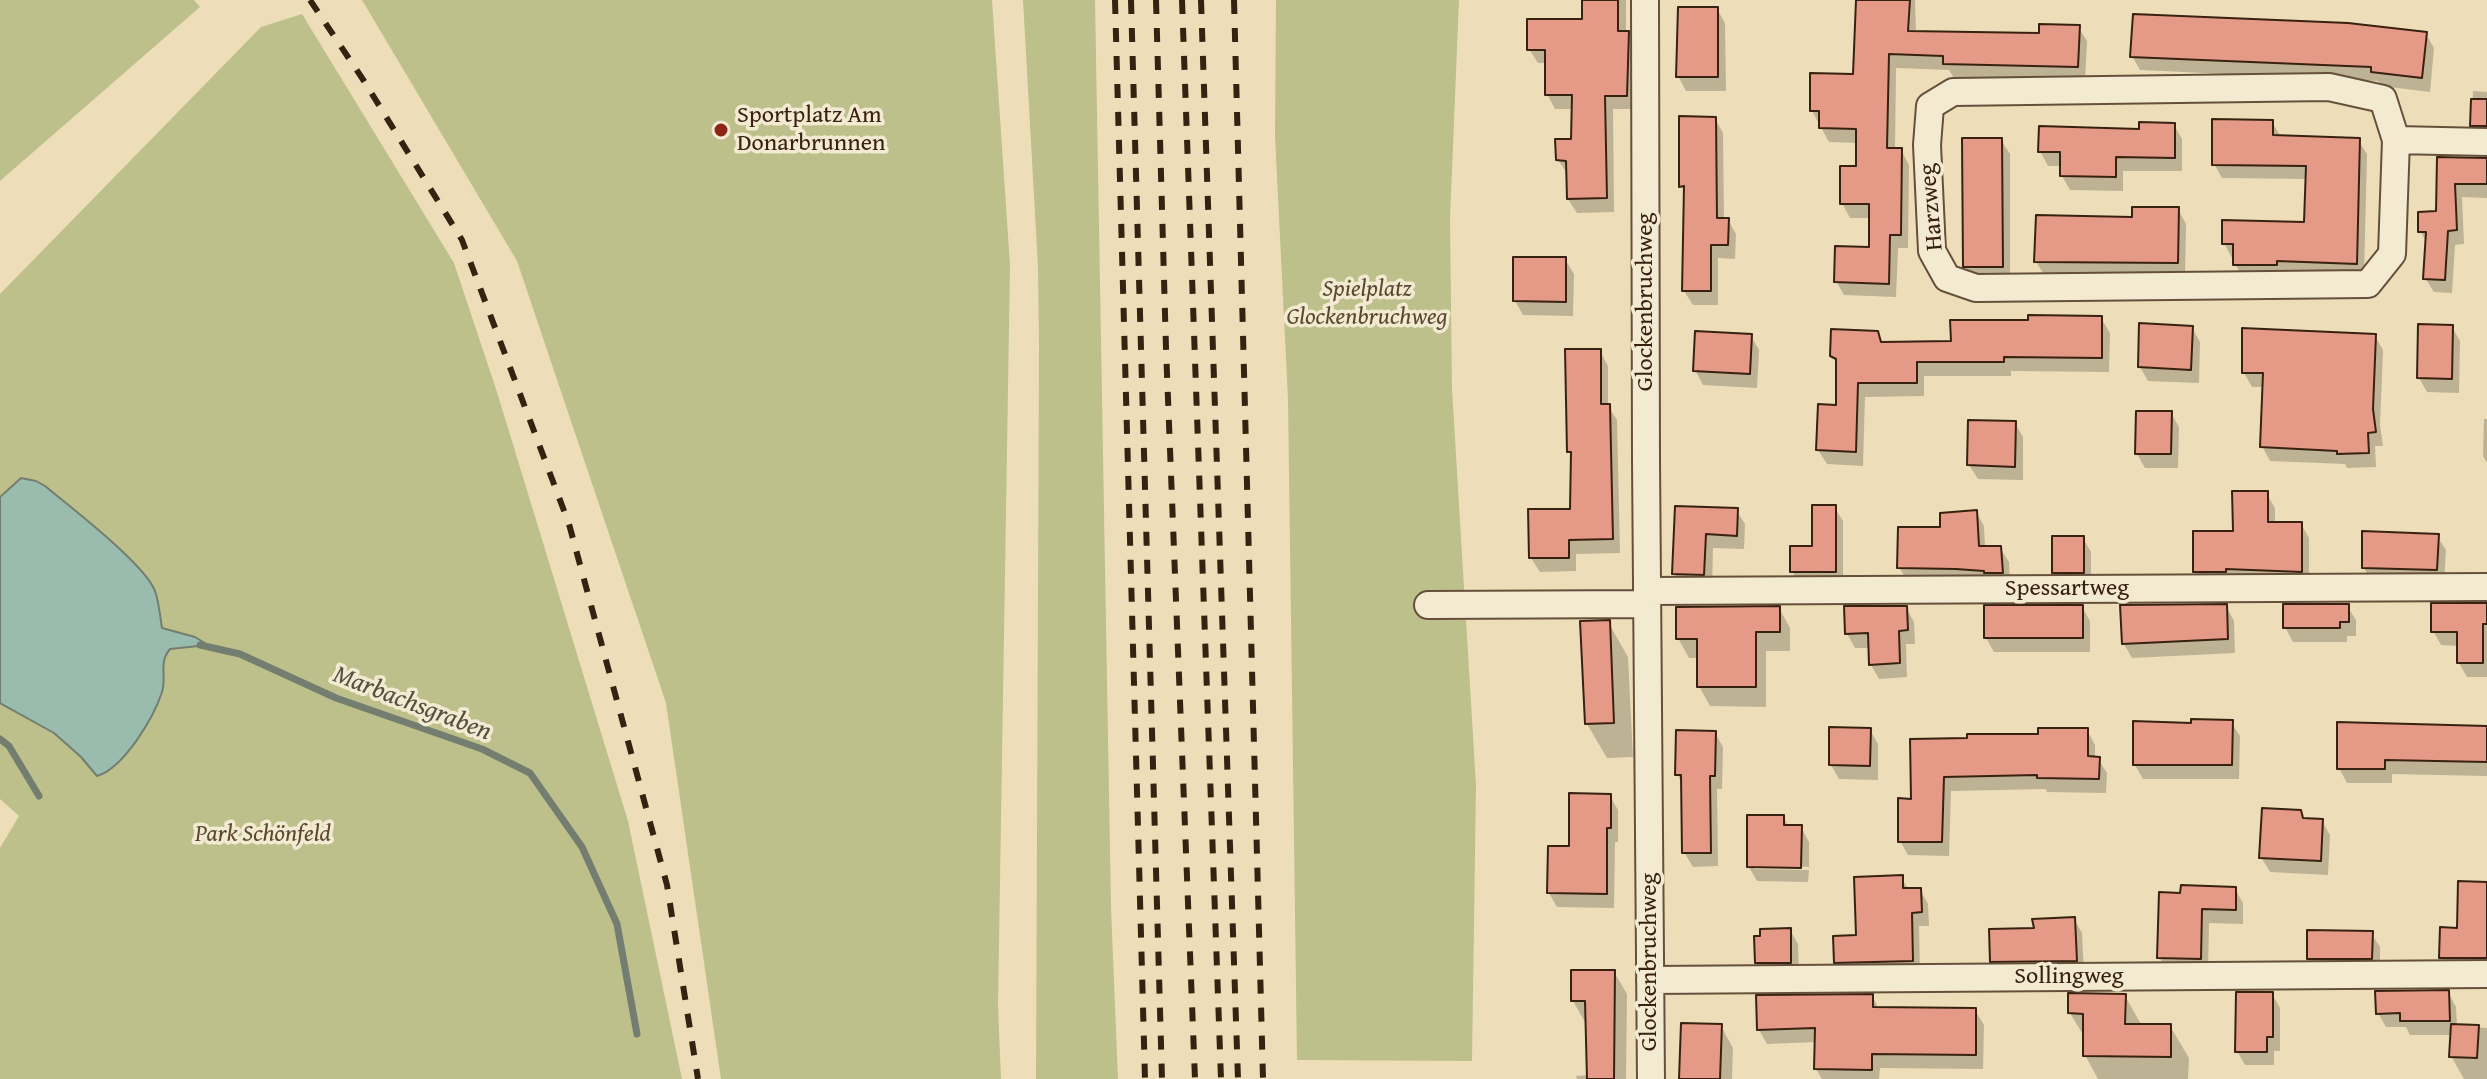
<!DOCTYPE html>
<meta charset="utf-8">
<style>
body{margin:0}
canvas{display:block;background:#eddeb9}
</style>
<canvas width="2487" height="1079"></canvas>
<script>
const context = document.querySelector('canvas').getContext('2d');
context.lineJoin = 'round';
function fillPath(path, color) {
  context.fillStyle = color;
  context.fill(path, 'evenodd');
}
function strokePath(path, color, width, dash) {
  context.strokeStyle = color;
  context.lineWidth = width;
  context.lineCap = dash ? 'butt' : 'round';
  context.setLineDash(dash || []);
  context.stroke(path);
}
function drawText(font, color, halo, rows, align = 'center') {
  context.font = font + ' "Gentium Book Plus",serif';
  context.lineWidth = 7;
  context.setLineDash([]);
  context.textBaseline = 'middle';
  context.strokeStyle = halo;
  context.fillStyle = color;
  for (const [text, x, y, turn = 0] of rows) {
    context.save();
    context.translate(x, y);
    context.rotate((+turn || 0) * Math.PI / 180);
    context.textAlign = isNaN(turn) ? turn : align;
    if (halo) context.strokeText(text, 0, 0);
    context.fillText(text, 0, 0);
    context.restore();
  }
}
const green = new Path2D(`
 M0 0H194L200 7 0 181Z
 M362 0H992L1010 265 998 1005 1001 1079H721L666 703 517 261Z
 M1023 0H1095L1111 907 1118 1079H1036L1039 346 1038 267Z
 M1276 0H1459L1450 219 1452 389 1476 785 1472 1061 1297 1060 1288 399 1275 136Z
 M302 14 454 263 497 392 628 821 682 1079H0V848L19 816 0 799V294L261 27Z`);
const water = new Path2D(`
 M21 478 36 481 45 486C69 506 145 564 155 591 159 602 160 616 162 628L195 637 208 645 170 649C158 663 167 677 162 692 154 717 124 768 97 776L81 757 54 733 0 703V497Z`);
const shadow = new Path2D(`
 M1584 0H1626V33L1636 47 1634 109H1613L1614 212 1577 213 1568 199V175L1558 160 1573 141V109H1555L1547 94V63H1538L1529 49 1584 21Z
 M1858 0H1915L1916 33 2041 35 2078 27 2087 41 2085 81 1954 78 1949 70 1896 68 1895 150H1901L1909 165 1908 248H1898L1896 297 1844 295 1836 281 1871 249V218H1850L1842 203 1857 168 1858 143 1829 142 1812 111 1855 76Z
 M1717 9 1725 23 1726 91H1686L1678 76Z
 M2426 34 2434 48 2430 92 2381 86 2378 81 2140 70 2132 56Z
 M2473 91 2487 92V140L2480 139 2472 125Z
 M1715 119 1723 133 1724 220H1728L1736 234 1735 259 1718 258V305H1693L1684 291 1686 194 1681 186Z
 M2272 122 2281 137 2358 140 2367 154 2364 277 2243 278 2235 264V258H2232L2224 243 2306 224 2307 179 2222 178 2214 164Z
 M2174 125 2182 139V171H2123V191L2070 190 2062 176V166H2048L2040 151Z
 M2001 140 2010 154V281L1973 280 1965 266Z
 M2439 159 2487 160V198L2462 197 2464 244 2455 245 2452 293 2434 292 2425 278 2428 244 2420 231 2438 213Z
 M2178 209 2186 224 2185 277 2045 276 2036 262 2134 219Z
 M1565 259 1574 274 1573 316 1523 315 1515 301Z
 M2101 318 2110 333 2109 372 2011 371V376H1924V396L1865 397 1863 466 1827 464 1818 450 1838 407V366L1832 356 1877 333 1884 344 1953 343Z
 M2452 327 2460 341 2459 393 2427 392 2419 378Z
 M2192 328 2200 342 2199 383 2148 381 2140 367Z
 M1751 336 1759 350 1757 388 1703 385 1695 370Z
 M2375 336 2383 350 2380 425 2383 446H2375L2376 467 2347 468 2345 464 2270 461 2262 446 2265 387H2252L2244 373Z
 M1600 351 1608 366V406L1617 420 1620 553 1576 554V571L1540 572 1531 558 1572 511 1573 458 1569 451Z
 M2171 413 2179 427 2178 468H2145L2137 454Z
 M2484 419H2487V463L2483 456Z
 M2015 423 2023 437V480L1978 479 1969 465Z
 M2266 493 2275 508V524H2301L2309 538V586H2204L2195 572 2235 533Z
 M1834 507 1843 521V586H1800L1792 571 1814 548Z
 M1677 508 1736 510 1745 524 1744 549 1713 548 1712 588H1682L1674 573Z
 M1976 512 1984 526 1985 548H2000L2009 562 2010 587 1908 582 1899 567 1942 530Z
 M2437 536 2446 550 2444 583 2372 582 2364 568Z
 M2083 538 2091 552V587H2062L2054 573Z
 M2487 603V677H2467L2459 663V646L2441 645 2433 631Z
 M2226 606 2234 621 2235 653 2132 658 2124 644Z
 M2347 606 2356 620V636H2347V642H2293L2285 627Z
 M2082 607 2090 621V652H1994L1986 638Z
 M1779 608 1790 628V651H1766V707L1710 706 1699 686V658H1689L1678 638Z
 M1906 608 1914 622 1915 644H1906L1907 677 1879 679 1871 665 1870 648H1855L1847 634Z
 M1608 622 1628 657 1633 757 1607 758 1587 724Z
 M2231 722 2240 736 2239 779H2143L2135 765Z
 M2487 727V776L2392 774V783H2347L2339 768Z
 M1870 730 1878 744V780L1839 779 1831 765Z
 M2087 730 2095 745V759H2098L2107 773 2106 793 2047 792 2046 789 1951 791 1949 856 1908 855 1900 841 1913 801 1969 740Z
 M1715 733 1723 747 1722 789H1717L1718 866 1693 867 1684 852 1683 785 1677 774Z
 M1610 796 1618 810V842H1615L1614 908 1557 907 1549 893 1571 848Z
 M2300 812 2304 820 2322 821 2330 835 2328 875 2270 872 2261 857Z
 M1783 817 1789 827H1801L1809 842V867L1754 865V869L1809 870 1808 882 1757 881 1749 867Z
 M1901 878 1909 890H1920L1928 904 1929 926H1919L1920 974 1844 976 1836 962 1858 937Z
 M2487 885V972H2449L2441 958Z
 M2235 889 2243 903V924L2209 923 2208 973 2168 971 2159 957 2182 895Z
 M2074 919 2082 933 2084 975H2000L1992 961 2036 930Z
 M1790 930 1798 944 1799 977H1765L1757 963Z
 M2371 933 2380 947V973H2317L2309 959Z
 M1614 972 1627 994 1626 1079H1577L1576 1076 1589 1075 1588 1022H1585L1573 1001Z
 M2448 992 2456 1007 2457 1026 2487 1028V1079H2464L2451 1056 2452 1035H2410L2406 1027H2386L2378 1013Z
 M2272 994 2280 1008V1051H2274V1065H2245L2237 1051Z
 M1872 996 1879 1009 1975 1010 1984 1025 1983 1069 1880 1068 1879 1079H1822L1816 1069 1817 1042 1767 1044 1759 1030Z
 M2125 996 2142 1026H2170L2189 1058 2188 1079H2098L2085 1055V1038L2070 1013Z
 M1721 1026 1733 1048 1732 1079H1681Z`);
const stream = new Path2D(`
 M200 645 240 654 336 698 482 749 530 773 582 847 617 924 637 1034
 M0 739 9 746 39 796`);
const building = new Path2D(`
 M1582 0H1618V31H1629L1627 96H1605L1607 198 1567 199 1566 161 1556 160 1555 139H1571L1572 95H1545V50H1527V19H1582Z
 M1856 0H1910L1908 31 2039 33V24L2080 25 2078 67 1943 64V56L1889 54 1887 148H1902L1901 235H1890L1889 284 1834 282 1835 246 1869 247V204H1840V166H1856V129L1819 128V111H1810V73L1853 74Z
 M1678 7H1718V77H1676Z
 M2133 14 2348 23 2427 32 2422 78 2371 72V67L2130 57Z
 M2471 99H2487V126H2470Z
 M1679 116 1716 117 1717 218H1729L1728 245H1711V291H1682L1684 186 1679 187Z
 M2212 119 2273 120V135L2360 138 2357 264 2277 261V265H2233V244H2222V220L2304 222 2306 166 2212 165Z
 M2139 122 2175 123V158L2116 157V177L2060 176V152H2038L2039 126 2139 129Z
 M1962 138H2002L2003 267H1963Z
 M2437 157 2487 158V184H2455L2457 230 2448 231 2445 280 2423 279 2426 232H2418V212L2436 211Z
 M2132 207H2179L2178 263 2034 262 2036 215 2132 217Z
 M1513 257H1566V302L1513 301Z
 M2028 315 2102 316V358L2004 357V362H1917V383H1858L1856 452 1816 450 1818 404 1836 405V359L1830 356 1831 329 1878 331 1881 342 1951 341 1950 320H2028Z
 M2139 323 2193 326 2191 370 2138 367Z
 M2418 324 2453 325 2452 379 2417 378Z
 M2242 328 2376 334 2373 409 2376 432 2368 433 2369 453 2337 454V451L2260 447 2263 373H2242Z
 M1695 331 1752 334 1750 374 1693 371Z
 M1565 349H1601V404H1610L1613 539 1569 540V558H1529L1528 509H1570L1571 452H1567Z
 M2136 411H2172L2171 454H2135Z
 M1968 420 2016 421 2015 467 1967 465Z
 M2232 491H2268V522H2302V572L2226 569V572H2193V531H2233Z
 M1812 505H1836V572H1790V546H1812Z
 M1675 506 1738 508 1737 536 1706 534 1704 575 1672 574Z
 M1977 510 1979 546H2001L2003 573H1984V571L1956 569 1897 568 1898 527H1940V513Z
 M2362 531 2439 534 2437 570 2362 568Z
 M2052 536H2084V573H2052Z
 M2431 603H2487V624H2483V663H2457V632H2431Z
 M2227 604 2228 639 2122 644 2120 605Z
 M2283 604H2349V622H2340V628H2283Z
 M1984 605H2083V638H1984Z
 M1780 606V632H1756V687H1697V639H1676V607Z
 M1844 606H1907L1908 630 1899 631 1900 663 1869 665 1868 633 1845 634Z
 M1610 620 1614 723 1585 724 1580 621Z
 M2191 719 2233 720 2232 765H2133V721L2191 723Z
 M2337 722 2487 726V762L2385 760V769H2337Z
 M1829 727 1871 728 1870 766 1829 765Z
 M2038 728H2088V756L2100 757 2099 779 2037 778V775L1944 777 1942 842H1898V798L1911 799 1910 739 1967 738V734H2038Z
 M1676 730 1716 731 1715 776H1710L1711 853H1682L1681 775H1675Z
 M1569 793 1611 794V828H1607V894L1547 893 1548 846H1569Z
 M2262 808 2301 810 2303 818 2323 819 2321 861 2259 858Z
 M1747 815H1784V825H1802L1801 868 1747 867Z
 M1903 875V888H1921L1922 912 1912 913 1913 961 1834 963 1833 936 1856 935 1854 877Z
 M2458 881 2487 882V958H2439L2440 927 2457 928Z
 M2181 885 2236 887V910L2202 909 2201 959 2157 958 2159 892 2180 893Z
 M2075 917 2077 961 1990 962 1989 929 2034 928 2032 919Z
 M1791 928V963H1755L1754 936H1760V929Z
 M2307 930 2373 931 2372 959H2307Z
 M1571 970H1615L1614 1079H1587L1585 1001H1571Z
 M2449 990 2450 1021H2400V1013L2376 1014 2375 991Z
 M2236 992H2273V1037H2267V1052H2235Z
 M2068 993 2126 994 2125 1024H2171V1057L2083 1056V1014L2068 1013Z
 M1873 994V1007L1976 1008V1055L1872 1054V1070L1814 1069 1815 1028 1757 1030 1756 995Z
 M1681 1023 1722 1024 1720 1079H1679Z
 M2451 1024 2479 1025 2477 1058 2449 1057Z`);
const minor = new Path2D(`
 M1645 0 1646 460 1651 1079
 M2329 87 2383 99 2396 140 2392 254 2368 284 1976 288 1947 278 1932 251 1927 145 1930 106 1953 92Z
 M2396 140 2487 142
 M1647 591 2487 587
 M1428 605 1647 604
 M1650 980 2487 974`);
const rail = new Path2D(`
 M310 0 364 81 462 240 569 524 667 885 698 1079
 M1115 0 1145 1079
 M1131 0 1162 1079
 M1156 0 1166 348 1195 1079
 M1182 0 1221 1079
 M1201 0 1238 1079
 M1234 0 1263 1079`);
const markers = [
 [721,130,8,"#8f2418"]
];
const poiNames = [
 ["Sportplatz Am",737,116],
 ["Donarbrunnen",737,144]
];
const streetNames = [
 ["Harzweg",1932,207,-95],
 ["Glockenbruchweg",1646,302,-90],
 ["Spessartweg",2067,589],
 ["Glockenbruchweg",1650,962,-90],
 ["Sollingweg",2069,977]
];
const parkNames = [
 ["Spielplatz",1367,290],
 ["Glockenbruchweg",1367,318],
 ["Park Schönfeld",263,835]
];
const waterNames = [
 ["Marbachsgraben",412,704,21]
];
fillPath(green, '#bdc08b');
fillPath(water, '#99bcaf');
strokePath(water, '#737e70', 2);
fillPath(shadow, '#0003');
strokePath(stream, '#737e70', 7);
fillPath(building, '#e49a86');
strokePath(building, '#392111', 2);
strokePath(minor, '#66503b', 30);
strokePath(minor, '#f3ead2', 26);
strokePath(rail, '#392111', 6, [14, 14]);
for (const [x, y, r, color] of markers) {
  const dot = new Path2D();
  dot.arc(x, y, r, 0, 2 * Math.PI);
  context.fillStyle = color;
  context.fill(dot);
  strokePath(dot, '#f3ead2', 3);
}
drawText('24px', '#392111', '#f3ead2', poiNames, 'left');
drawText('24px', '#392111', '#f3ead2', streetNames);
drawText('italic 24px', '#5a4930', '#f3ead2', parkNames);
drawText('italic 26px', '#565040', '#f3ead2', waterNames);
</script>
